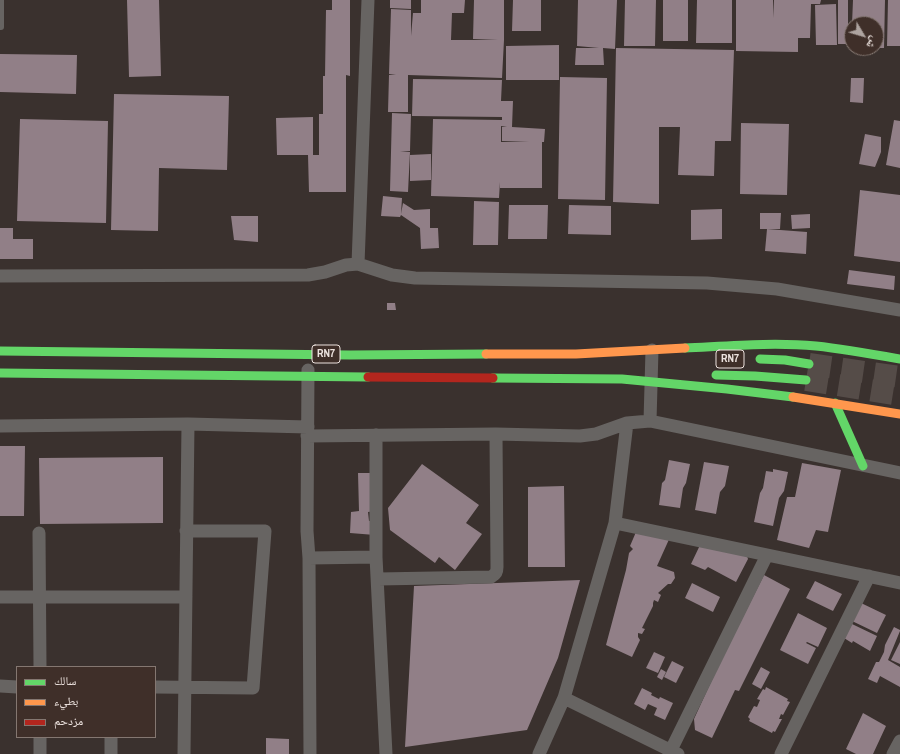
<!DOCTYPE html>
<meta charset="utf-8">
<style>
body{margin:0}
#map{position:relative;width:900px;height:754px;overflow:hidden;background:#3a312e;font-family:"Archivo Narrow","Noto Naskh Arabic",sans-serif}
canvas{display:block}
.legend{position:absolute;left:16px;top:666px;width:140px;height:72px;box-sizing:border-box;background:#3f2f29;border:1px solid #847771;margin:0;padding:5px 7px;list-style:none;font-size:12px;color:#ece2de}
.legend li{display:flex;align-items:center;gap:8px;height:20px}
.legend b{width:20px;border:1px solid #847771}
.north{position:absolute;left:844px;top:16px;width:40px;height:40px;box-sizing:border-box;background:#3f2f29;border:1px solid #847771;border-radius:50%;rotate:128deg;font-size:11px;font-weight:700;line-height:16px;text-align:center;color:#ece2de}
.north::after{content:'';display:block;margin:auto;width:14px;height:18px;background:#aea4a0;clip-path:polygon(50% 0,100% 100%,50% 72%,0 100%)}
</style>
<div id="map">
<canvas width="900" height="754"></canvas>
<ul class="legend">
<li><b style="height:5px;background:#63d668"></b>سالك</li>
<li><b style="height:5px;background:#ff974d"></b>بطيء</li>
<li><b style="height:5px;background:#b3261e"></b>مزدحم</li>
</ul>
<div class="north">ش</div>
</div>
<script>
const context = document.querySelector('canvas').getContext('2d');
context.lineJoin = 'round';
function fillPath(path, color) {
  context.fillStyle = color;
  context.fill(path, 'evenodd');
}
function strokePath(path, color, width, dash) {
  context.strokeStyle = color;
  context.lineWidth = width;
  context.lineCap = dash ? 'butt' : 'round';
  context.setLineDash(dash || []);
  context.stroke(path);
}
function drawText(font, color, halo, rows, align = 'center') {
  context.font = font + ' "Archivo Narrow",sans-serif';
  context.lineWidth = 4;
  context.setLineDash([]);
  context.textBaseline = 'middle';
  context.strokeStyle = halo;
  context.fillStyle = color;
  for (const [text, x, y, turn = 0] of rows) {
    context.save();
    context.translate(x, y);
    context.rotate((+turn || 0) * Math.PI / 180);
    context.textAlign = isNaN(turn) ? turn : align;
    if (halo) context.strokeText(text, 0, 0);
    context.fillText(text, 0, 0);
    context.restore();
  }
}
const building = new Path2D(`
 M127 0H159L161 76 129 77Z
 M332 0H350V76L346 75V192H309L308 155H277L276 118 313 117V155H319V114H323V76H325L326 10H332Z
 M390 0H411V9L390 8Z
 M421 0H465L464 13H452L451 40H498L473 39 474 0H504V40L502 78 408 75V112H388L389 75H396L389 74 391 9 411 10V36L413 13H421Z
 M513 0H541V31H512Z
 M578 0H617L615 49 603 48 604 65H575L576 48H599L577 46Z
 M625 0H656L655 46H624Z
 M663 0H688V41H663Z
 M697 0H732V43H696Z
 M736 0H773V18L774 0H821L820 4H811L810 38H798V52L736 51Z
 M838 0H848V44H838Z
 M853 0H885L884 48H876V24H852Z
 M888 0H900V46H887Z
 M836 4 837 45H816L815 5Z
 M559 45V80H506V46Z
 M616 48 734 50 731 141H715L714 176 678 175 680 127H659V204L613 202Z
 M0 54 77 55 76 94 0 92Z
 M560 77 607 78 605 200 558 199Z
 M851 78H864L863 103 850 102Z
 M413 79 502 80 501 101H513L512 127 545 129 544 142H542V188H500V182L499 198 431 196 433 119 502 120V117L412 116ZM501 126 507 127H502V141L529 142H501Z
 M114 94 229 96 227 170 159 168 158 231 111 230Z
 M392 113 411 114 410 151 400 152H410L408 192 390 191Z
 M20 119 108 121 106 223 17 221Z
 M894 120 900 121V168L886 165Z
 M741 123 789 124 787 195 740 194Z
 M865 134 881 137V152L875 167 859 164Z
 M431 154V180L410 181V155Z
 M860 190 900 195V262L854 256Z
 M383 196 402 198 401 214 403 203 414 210 430 209V228H438L439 248 421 249 420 228 401 215 400 217 381 216Z
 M474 201 499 202 498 245H473Z
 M509 205H548L547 239H508Z
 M569 205 611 206V235L568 234Z
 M722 209V239L691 240V210Z
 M760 213H781L780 229H760Z
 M810 214V228L792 229 791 215Z
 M231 216H258V242L234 240Z
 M0 228H13V239H33V259H0Z
 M767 229 807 232 806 254 765 251Z
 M849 270 895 276 894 290 847 284Z
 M387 303H395L396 310H387Z
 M0 446H25L24 516H0Z
 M163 457V523L40 524 39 458Z
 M669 460 690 464 686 483 683 488 680 508 659 505 662 483 665 480Z
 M704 462 729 466 725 486 720 492 716 514 695 510Z
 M802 463 841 470 828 532 816 530 809 548 777 540 787 497H795Z
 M422 464 479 505 466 523 482 534 455 570 439 557 435 563 390 530 388 508Z
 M773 469 788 472 784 491 779 498 773 526 754 522 760 493 763 488 766 471 773 472Z
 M358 473H374L375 511 368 512 369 521 374 520 375 535 350 533 351 512 359 511Z
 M564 486 565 567H528V487Z
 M636 532 671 535 657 566 674 572 675 578 671 584H668L658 593 661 595 658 602 654 600 653 603V606L642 628 645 629 642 634 638 633V637L640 640 632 657 606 645 626 570 629 553 633 549 630 546Z
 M701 543 746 553 748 559 736 582 708 567 705 570 691 564Z
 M764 575 790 589 739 691 735 690 712 738 695 730 694 719 721 660Z
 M580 580 558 658 527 730 405 747 414 586Z
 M815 581 842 594 833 611 806 598Z
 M692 583 720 597 713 612 685 598Z
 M861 603 886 615 877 633 852 621Z
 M798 613 827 628 818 647 807 642 806 643 816 648 808 664 780 650Z
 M852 624 877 636 870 651 853 641 852 643 844 638Z
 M894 627 900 630V631L888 660 900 667V687L880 676 877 683 868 679 876 662H879L884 652 885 645Z
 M900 642V664L891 660Z
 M654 652 665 657 658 673 646 668Z
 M672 661 684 667 676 683 664 677Z
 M761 667 770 672 761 689 752 684Z
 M661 669 666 672 662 680 657 677Z
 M766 687 788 699 787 701 790 702 783 715 781 714 779 719H782L775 732 773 731 772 733 749 721 750 719 748 717 754 706 757 707 760 700 757 699 763 689 765 690Z
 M642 688 652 693 651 695 659 699 660 697 673 703 665 720 654 715 657 708 648 704 645 710 634 704Z
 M863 713 886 726 873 754H856L846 749Z
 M266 738 289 739V754H266Z`);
const highwayTunnel = new Path2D(`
 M809 364 900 377
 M806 380 900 395`);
const lane = new Path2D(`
 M1 0V27`);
const street = new Path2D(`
 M358 264 368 0
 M0 276 308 275 325 272 346 265 358 264 392 275 415 278 707 283 777 289 900 310
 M308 370 307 531 309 558 310 754
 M650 421 652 350
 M0 426 188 424 308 427
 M376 435V557L386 754
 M307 436 496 434 580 436 596 434 627 423 650 421 900 473
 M615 523 900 583
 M39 533 40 667
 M309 558 376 557
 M378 579 491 577C496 574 497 572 497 567L496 434
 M0 597H186
 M0 686 17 687
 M155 687 253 688 265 531H186
 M564 698 678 754
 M40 737V754
 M111 754V737
 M184 754 188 424
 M539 754 564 698 615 523 627 423
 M669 754 767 555
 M781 754 869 576
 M893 754 900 741`);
const fast = new Path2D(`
 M685 348C728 346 773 342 816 346 844 349 872 354 900 359
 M0 351 350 355 486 354
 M760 359 785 360 809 364
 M0 373 368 377
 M716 375 755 376 806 380
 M493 378 622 379 727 389 793 397
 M835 403 863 466`);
const slow = new Path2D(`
 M486 354H576L685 348
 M793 397 900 414`);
const jam = new Path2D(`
 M368 377 493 378`);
const shields = [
 [326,354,28],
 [730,359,28]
];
const shieldNames = [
 ["RN7",326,354],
 ["RN7",730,359]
];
fillPath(building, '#917f87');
strokePath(highwayTunnel, '#554c48', 22, [22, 11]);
strokePath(lane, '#676462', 6);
strokePath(street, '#676462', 13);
strokePath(fast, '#63d668', 9);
strokePath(slow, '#ff974d', 9);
strokePath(jam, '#b3261e', 9);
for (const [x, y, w] of shields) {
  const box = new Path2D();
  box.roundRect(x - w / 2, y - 9, w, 18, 3);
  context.fillStyle = '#3f2f29';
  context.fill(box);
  strokePath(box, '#ece2de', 1);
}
drawText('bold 11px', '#ece2de', null, shieldNames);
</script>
